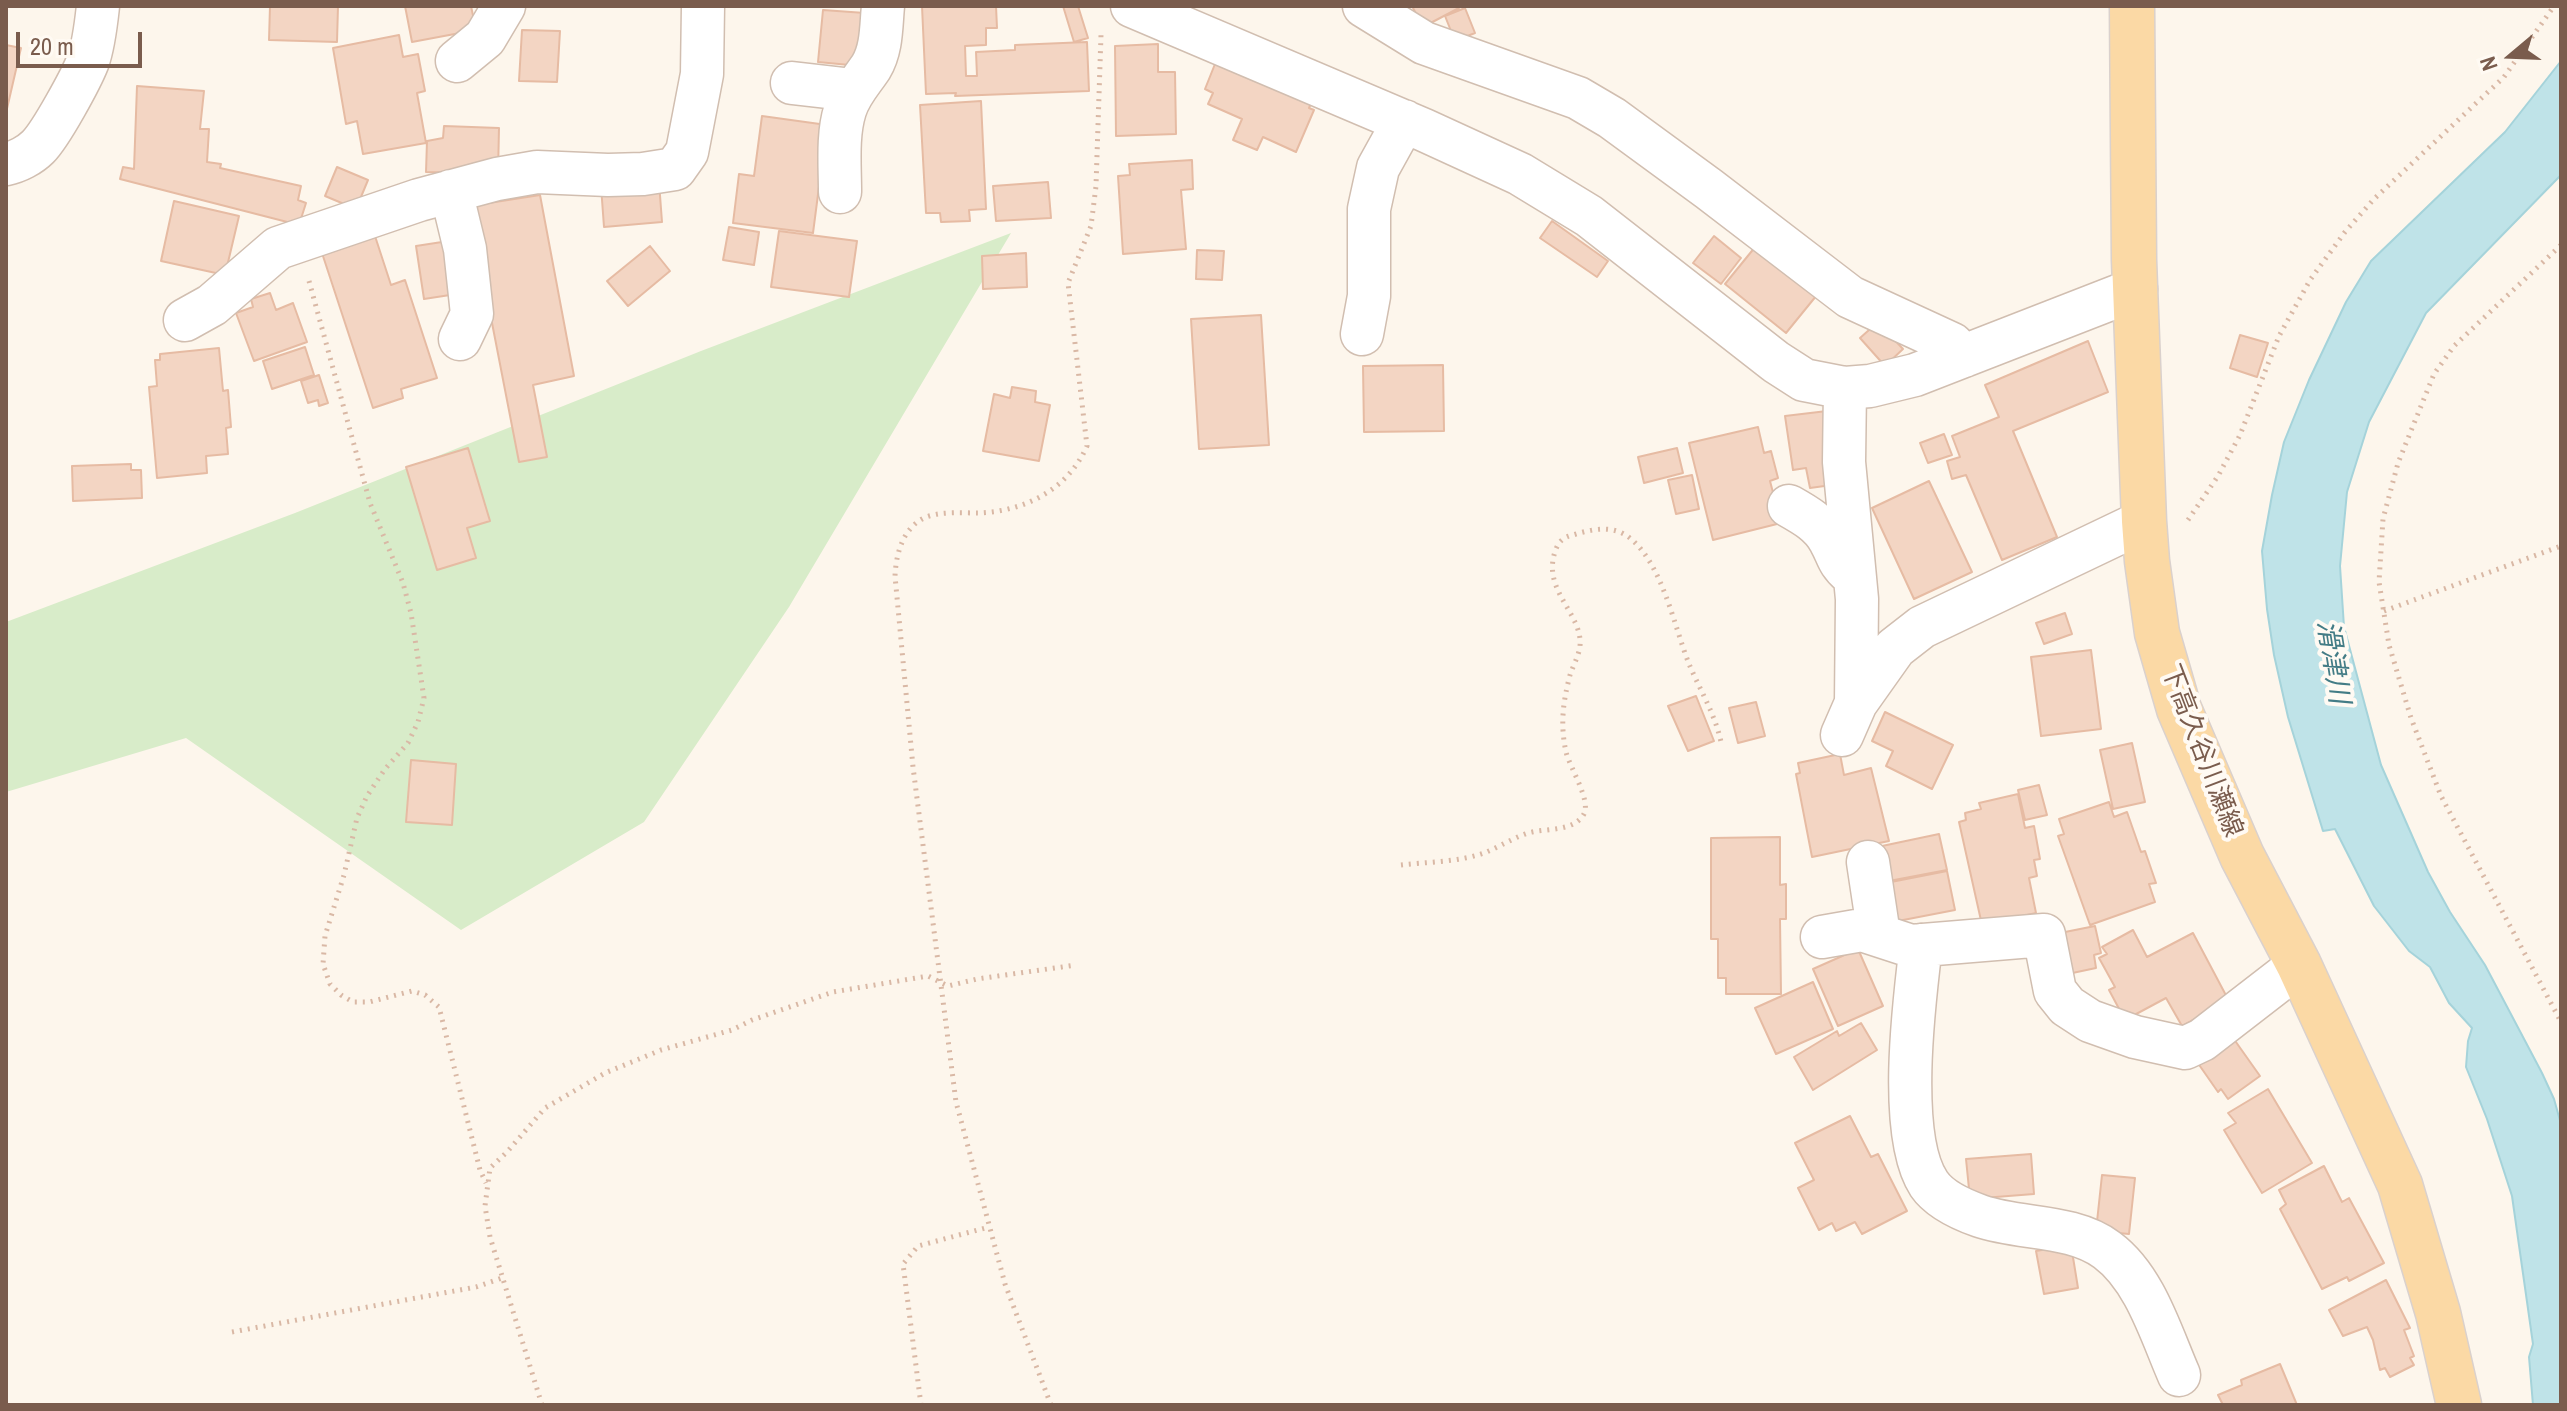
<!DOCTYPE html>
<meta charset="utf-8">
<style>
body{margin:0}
#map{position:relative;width:2567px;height:1411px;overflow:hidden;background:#fdf6ec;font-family:"Archivo Narrow",sans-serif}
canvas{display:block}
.frame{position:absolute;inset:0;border:8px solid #7a5c4d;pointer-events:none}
.north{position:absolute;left:2471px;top:16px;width:80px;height:80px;-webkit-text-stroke:6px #fffaf3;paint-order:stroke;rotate:251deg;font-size:22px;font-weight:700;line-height:32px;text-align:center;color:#7a5c4d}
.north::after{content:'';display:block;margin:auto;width:28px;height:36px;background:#7a5c4d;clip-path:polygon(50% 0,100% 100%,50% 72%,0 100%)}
.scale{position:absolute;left:16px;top:32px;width:126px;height:36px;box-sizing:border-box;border:4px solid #7a5c4d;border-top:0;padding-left:10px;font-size:24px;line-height:28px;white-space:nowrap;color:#7a5c4d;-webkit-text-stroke:6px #fffaf3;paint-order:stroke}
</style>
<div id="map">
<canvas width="2567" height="1411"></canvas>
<div class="frame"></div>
<div class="north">N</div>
<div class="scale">20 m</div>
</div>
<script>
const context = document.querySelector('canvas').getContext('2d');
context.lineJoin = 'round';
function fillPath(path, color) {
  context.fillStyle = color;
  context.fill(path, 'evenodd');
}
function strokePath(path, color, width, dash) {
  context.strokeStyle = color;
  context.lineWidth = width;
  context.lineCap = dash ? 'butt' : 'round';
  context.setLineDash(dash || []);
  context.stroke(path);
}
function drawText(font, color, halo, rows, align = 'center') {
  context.font = font + ' "Archivo Narrow","Noto Sans JP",sans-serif';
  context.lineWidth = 8;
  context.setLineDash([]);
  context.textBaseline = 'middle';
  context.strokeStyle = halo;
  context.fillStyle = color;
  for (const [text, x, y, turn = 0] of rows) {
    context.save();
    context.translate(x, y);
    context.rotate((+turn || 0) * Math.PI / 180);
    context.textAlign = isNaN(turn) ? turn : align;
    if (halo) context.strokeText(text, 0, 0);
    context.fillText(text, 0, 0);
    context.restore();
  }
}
const green = new Path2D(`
 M1011 233 789 607 644 822 461 930 186 738 6 792V622L295 513 701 351Z`);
const water = new Path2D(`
 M2561 61V175L2426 313 2369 422 2347 492 2340 566 2344 627 2381 765 2428 872 2450 912 2485 965 2542 1073 2554 1099 2561 1124V1405H2533L2529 1357 2533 1344 2512 1196 2487 1119 2466 1067 2468 1041 2472 1028 2449 1003 2430 967 2409 951 2374 906 2335 829 2323 831 2288 717 2274 655 2267 609 2262 551 2272 495 2284 442 2309 380 2346 302 2371 261 2505 132Z`);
const building = new Path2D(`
 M270 6H338L337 42 269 40Z
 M405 6H471L476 30 412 42Z
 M922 6H996L997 28H986V45L965 46 966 76H977L976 52 1015 50V45L1087 42 1089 91 955 96 956 93 926 94Z
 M1063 6H1078L1088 38 1074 42Z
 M1412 6H1458L1459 8 1423 27Z
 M1465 8 1475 33 1455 41 1445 16Z
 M823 10 865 13 860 66 818 62Z
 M522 30 560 31 557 82 519 81Z
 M399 35 403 57 418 54 425 91 417 93 426 143 363 154 357 121 346 124 333 48Z
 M1158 44V72H1175L1176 134 1116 136 1115 46Z
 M6 45 21 48 6 113Z
 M1217 59 1312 101 1309 108 1314 110 1296 152 1263 137 1257 150 1233 140 1242 119 1208 104 1213 93 1205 89Z
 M137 86 204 91 200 129H209L207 162 221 164 220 168 301 186 298 200 306 203 299 225 120 179 123 167 134 169Z
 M981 101 986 209 969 210 970 221 941 222 940 213H926L920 105Z
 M762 116 827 125 813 233 733 223 739 174 754 176Z
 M444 126 499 128 498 174 426 172 427 141 443 138Z
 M1192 160 1193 189 1181 190 1186 249 1123 254 1118 176 1130 175 1129 164Z
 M337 167 368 180 356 209 325 196Z
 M659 182 662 222 604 227 601 186Z
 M1048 182 1051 218 996 221 993 186Z
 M540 195 574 376 533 385 547 457 519 462 473 225 476 205Z
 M174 201 239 216 225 275 161 261Z
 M1552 221 1608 261 1597 277 1540 238Z
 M729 227 759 232 754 265 723 260Z
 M779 231 857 241 849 297 771 287Z
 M374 233 391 285 405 280 437 378 401 389 403 398 373 408 321 250Z
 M1714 236 1741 258 1721 284 1693 263Z
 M455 240 463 293 424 299 416 246Z
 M1760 241 1821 290 1786 333 1725 284Z
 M650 246 670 271 628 306 607 281Z
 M1197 250 1224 251 1222 280 1196 279Z
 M1026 253 1027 287 983 289 982 256Z
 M270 293 276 310 293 303 307 342 254 361 236 313 253 307 251 299Z
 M1261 315 1269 445 1199 449 1191 319Z
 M1878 322 1903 349 1885 366 1860 338Z
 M2240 335 2268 343 2257 377 2230 368Z
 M2088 341 2108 392 2013 431 2057 537 2002 560 1966 475 1952 479 1947 461 1960 457 1952 436 1999 417 1985 385Z
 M305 347 314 375 272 389 263 361Z
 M219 348 223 391 228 390 231 427 226 428 228 454 206 456 207 473 157 478 149 387 157 386 155 360H160V354Z
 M1443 365 1444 431 1364 432 1363 366Z
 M319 375 328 403 319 406 318 400 308 403 301 381Z
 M1012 387 1036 391 1035 402 1050 405 1039 461 983 451 994 394 1010 398Z
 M1827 411 1839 484 1810 488 1806 468 1793 470 1785 416Z
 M1758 427 1764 453 1771 451 1778 478 1770 481 1781 523 1713 540 1689 443Z
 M1944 434 1952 455 1928 463 1920 443Z
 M468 448 490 521 467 528 476 558 437 570 406 467Z
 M1677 448 1683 473 1644 483 1638 457Z
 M131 464V470H141L142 498 73 501 72 466Z
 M1692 475 1699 509 1676 514 1668 480Z
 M1929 481 1972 572 1914 599 1872 508Z
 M2065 613 2072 634 2044 644 2036 623Z
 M2091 650 2101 729 2041 736 2031 657Z
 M1696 696 1714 741 1688 751 1668 706Z
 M1756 702 1765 736 1738 743 1729 708Z
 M1885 712 1953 745 1932 789 1886 766 1893 751 1872 741Z
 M2132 743 2145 802 2113 809 2100 750Z
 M1840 754 1844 775 1871 768 1889 841 1812 857 1796 774 1800 773 1798 763Z
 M411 760 456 764 452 825 406 822Z
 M2039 785 2047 815 2025 820 2018 790Z
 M2018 794 2025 828 2034 826 2040 859 2034 860 2037 876 2029 878 2036 913 1982 925 1959 822 1966 820 1965 813 1981 809 1979 803Z
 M2109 802 2114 817 2127 812 2141 852 2145 851 2156 883 2149 884 2155 902 2090 925 2058 836 2064 834 2059 819Z
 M1939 834 1947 870 1889 881 1882 846Z
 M1780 837V885L1786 884V919H1780L1781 994H1726V978H1718V939H1711V838Z
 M1947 871 1955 910 1898 921 1891 882Z
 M2095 926 2101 953 2094 955 2096 968 2063 975 2055 934Z
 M2133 930 2147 957 2193 933 2229 1001 2182 1026 2166 998 2125 1020 2109 990 2115 987 2099 958 2107 954 2102 947Z
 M1858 949 1883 1006 1838 1026 1813 969Z
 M1813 982 1833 1029 1776 1054 1755 1008Z
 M1861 1023 1877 1050 1813 1090 1794 1057 1837 1031 1839 1036Z
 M2231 1035 2260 1076 2228 1099 2221 1089 2218 1092 2195 1059Z
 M2268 1089 2312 1163 2262 1193 2224 1130 2236 1123 2228 1113Z
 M1850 1116 1871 1157 1878 1154 1907 1211 1862 1234 1855 1222 1836 1231 1832 1223 1819 1230 1798 1188 1814 1180 1795 1143Z
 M2031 1154 2034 1194 1970 1199 1966 1159Z
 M2324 1166 2342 1202 2349 1198 2384 1263 2349 1281 2347 1277 2322 1289 2280 1209 2286 1204 2279 1190Z
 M2102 1175 2135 1178 2129 1234 2096 1231Z
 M2071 1245 2078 1288 2044 1294 2036 1251Z
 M2386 1280 2410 1328 2404 1330 2414 1356 2410 1358 2414 1365 2390 1377 2385 1368 2380 1370 2373 1340 2367 1327 2343 1336 2329 1310Z
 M2280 1364 2297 1405H2223L2218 1395 2242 1385 2241 1380Z`);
const path = new Path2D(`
 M2561 245 2454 346 2434 374 2398 463 2383 519 2379 582 2389 645 2411 718 2441 796 2561 1022
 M309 281 370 503 403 583 411 613 424 698 418 722 408 743 385 769 367 796 357 818 344 875 325 936 323 964 330 984 341 995 353 1002H369L412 991 425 995 439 1007 480 1170 486 1183
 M2188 520 2218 476 2240 435 2279 336 2310 280 2345 232 2374 199 2504 77 2554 6
 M2384 611 2561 546
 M1401 865C1427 862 1459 862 1484 853 1499 847 1513 838 1528 833 1545 828 1574 832 1584 814 1591 800 1570 768 1566 752 1560 724 1563 702 1570 675 1573 666 1579 655 1580 646 1583 613 1540 590 1556 549 1559 541 1564 537 1573 535 1592 529 1614 524 1631 539 1663 566 1674 626 1689 664 1700 690 1715 714 1721 742
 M232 1332 476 1287 502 1278
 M542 1405 490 1237 485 1206 490 1168 507 1152 545 1108 605 1073 661 1050 732 1030 752 1020 833 992 928 976 948 986 977 979 1076 965
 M921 1405 903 1264 918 1246 989 1227
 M1051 1405 1005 1284 956 1102 913 767 895 576C896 555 902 529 924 518 939 511 962 513 979 513 1026 511 1068 489 1087 446L1068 283 1091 226 1096 186 1101 35`);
const minor = new Path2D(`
 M1132 6 1424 130 1520 174 1589 216 1776 362 1804 380 1845 388 1870 386 1915 375 2136 289
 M1364 6 1424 43 1578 98 1612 118 1709 189 1850 297 1952 344 1964 356
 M457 61 485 38 504 6
 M792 83 853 90
 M6 164C17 162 30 155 38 147 51 134 81 79 88 61 94 44 96 24 98 6
 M451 191 465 249 472 314 460 339
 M840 192C840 166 837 135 845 110 850 93 861 82 871 67 882 49 881 26 883 6
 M185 320 212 305 278 248 419 200 497 179 537 172 608 175 643 174 675 169 687 152 702 74 703 6
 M1362 334 1369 296V209L1378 168 1404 121
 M1845 388 1844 462 1857 599 1856 703
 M1789 506C1805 515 1821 524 1830 541 1838 555 1837 562 1851 574
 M1842 735 1856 703 1895 648 1922 627 2144 521
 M1868 862 1879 935
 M1822 937 1862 930 1911 946 2044 935 2055 991 2067 1006 2090 1021 2135 1037 2185 1048 2202 1040 2299 965
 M1921 945C1914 1002 1897 1136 1929 1184 1940 1200 1963 1210 1980 1216 2021 1230 2072 1224 2107 1250 2145 1278 2161 1334 2179 1375`);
const major = new Path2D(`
 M2132 6 2134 260 2144 521 2147 561 2157 633 2179 709 2242 856 2299 965 2400 1185 2438 1313 2459 1405`);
const streetNames = [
 ["下高久谷川瀬線",2201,751,69]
];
const waterNames = [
 ["滑津川",2332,662,81]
];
fillPath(green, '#d8ecc9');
fillPath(water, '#bfe3e8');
strokePath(water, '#a5d3da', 2);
fillPath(building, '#f3d5c3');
strokePath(building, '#e6bba3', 2);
strokePath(minor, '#d1beb0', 45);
strokePath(major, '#dad1cd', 47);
strokePath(path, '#d9b8a5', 5, [2, 6]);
strokePath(minor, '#fff', 42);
strokePath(major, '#fbd9a5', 44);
drawText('26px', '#7a5c4d', '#fffaf3', streetNames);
drawText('italic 28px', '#437c86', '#fffaf3', waterNames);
</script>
